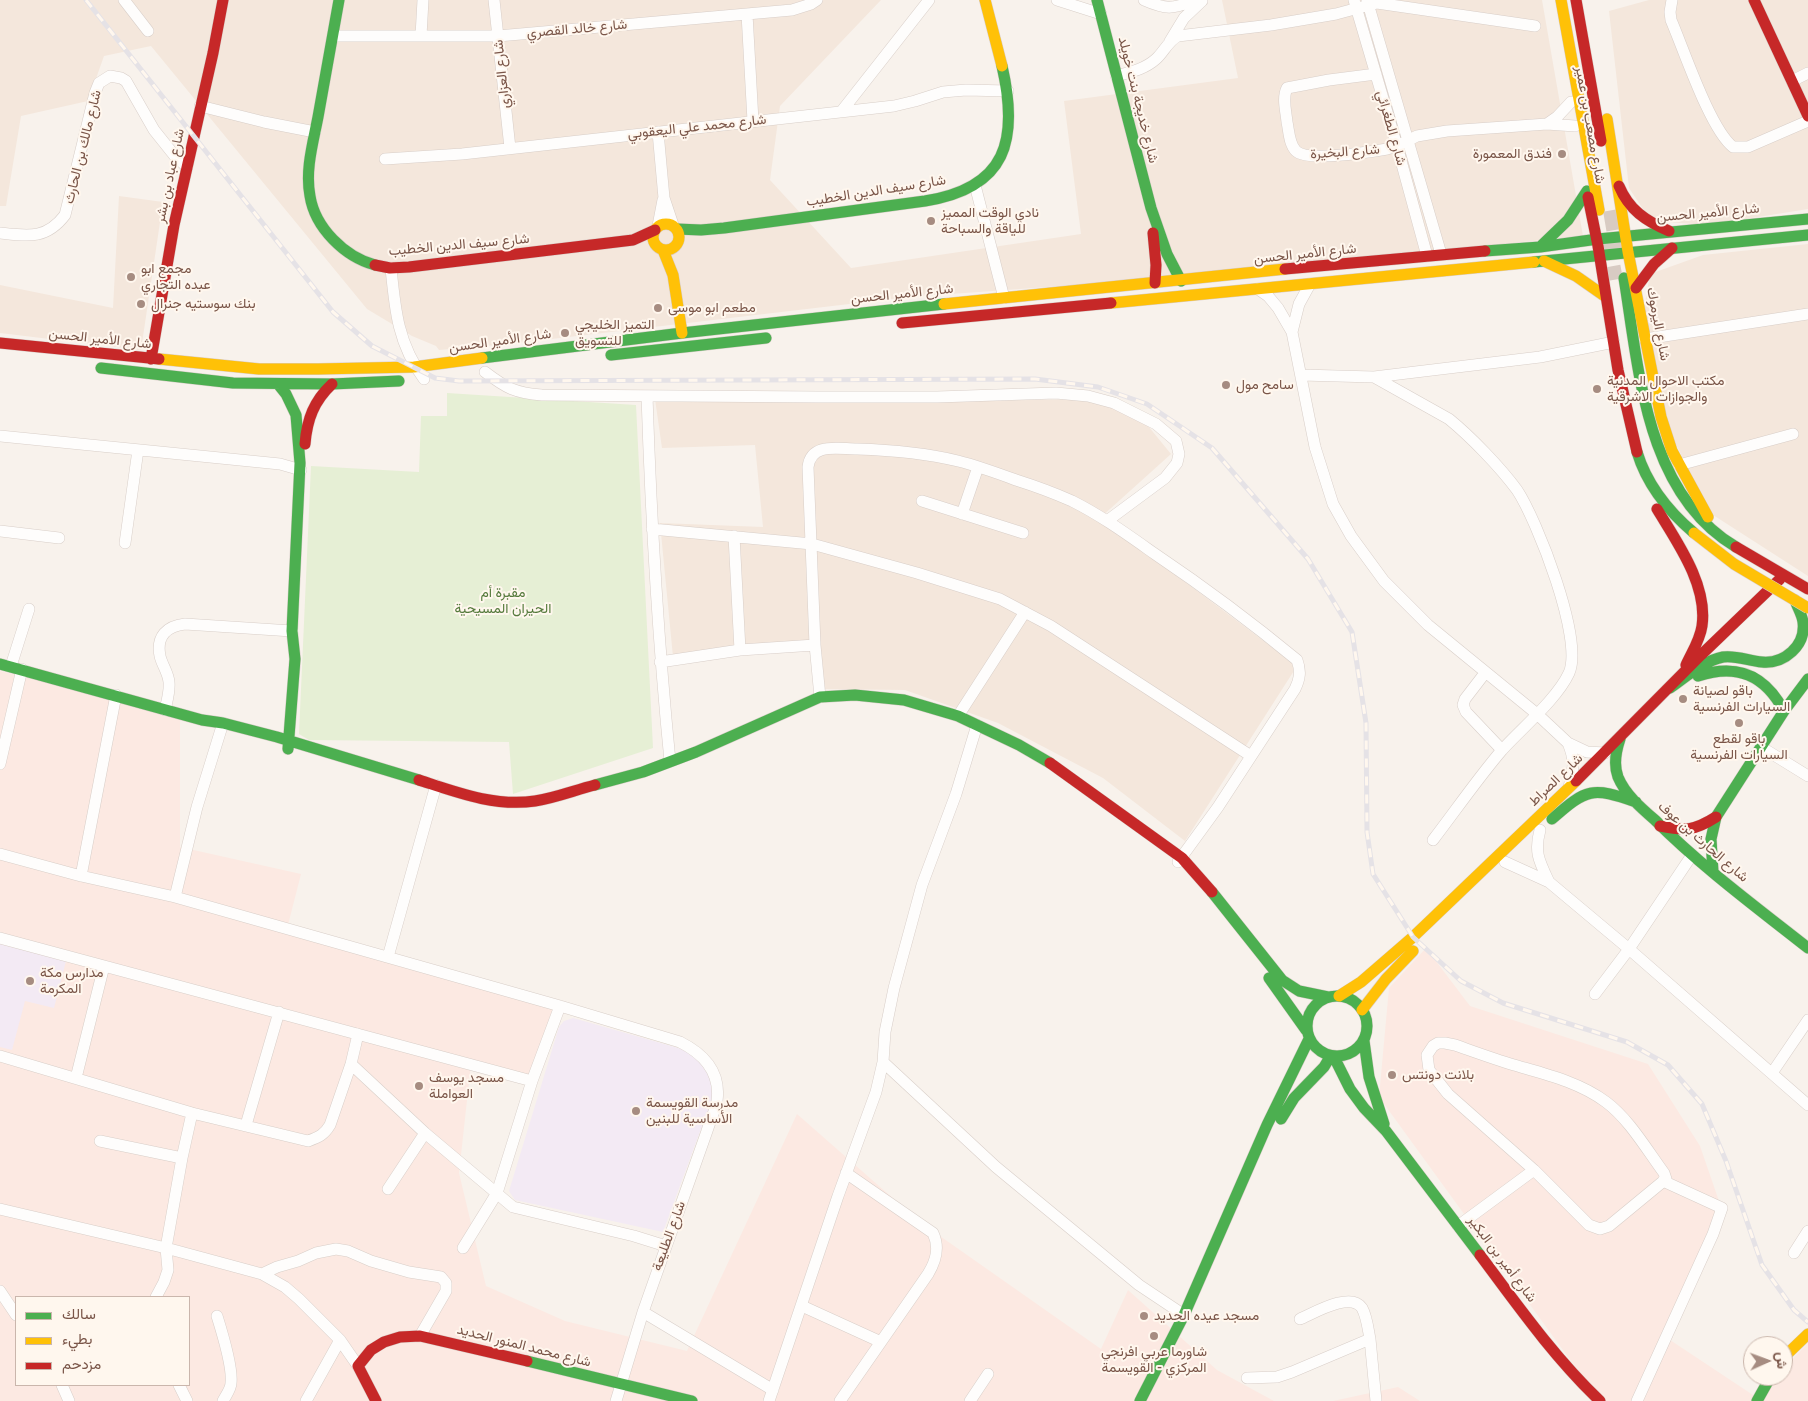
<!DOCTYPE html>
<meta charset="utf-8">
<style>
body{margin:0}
#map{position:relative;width:1808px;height:1401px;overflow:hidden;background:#f8f2ec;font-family:"IBM Plex Sans",Vazirmatn,sans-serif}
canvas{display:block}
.legend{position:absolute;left:15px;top:1296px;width:175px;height:90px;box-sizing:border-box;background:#fff7ee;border:1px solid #cab6ac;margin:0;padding:6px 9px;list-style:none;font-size:15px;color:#7a5548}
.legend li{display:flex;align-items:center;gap:10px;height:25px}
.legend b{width:25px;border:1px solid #cab6ac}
.north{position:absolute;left:1743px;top:1336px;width:50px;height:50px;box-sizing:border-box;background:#fff7ee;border:1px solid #cab6ac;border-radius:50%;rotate:88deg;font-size:14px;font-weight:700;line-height:20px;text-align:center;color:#7a5548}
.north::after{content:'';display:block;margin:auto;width:18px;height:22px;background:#a68c81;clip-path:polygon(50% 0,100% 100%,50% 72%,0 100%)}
</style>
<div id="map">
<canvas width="1808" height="1401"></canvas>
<ul class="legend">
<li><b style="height:6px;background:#4caf50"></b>سالك</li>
<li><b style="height:6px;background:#ffc107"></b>بطيء</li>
<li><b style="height:6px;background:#c62828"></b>مزدحم</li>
</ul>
<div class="north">ش</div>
</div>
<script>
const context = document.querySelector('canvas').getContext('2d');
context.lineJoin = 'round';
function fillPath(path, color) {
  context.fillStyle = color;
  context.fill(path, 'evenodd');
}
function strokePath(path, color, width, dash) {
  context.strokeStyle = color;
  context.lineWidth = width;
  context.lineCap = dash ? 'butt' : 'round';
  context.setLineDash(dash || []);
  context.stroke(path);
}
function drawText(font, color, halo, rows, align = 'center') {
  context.font = font + ' "IBM Plex Sans",Vazirmatn,sans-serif';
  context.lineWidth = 4;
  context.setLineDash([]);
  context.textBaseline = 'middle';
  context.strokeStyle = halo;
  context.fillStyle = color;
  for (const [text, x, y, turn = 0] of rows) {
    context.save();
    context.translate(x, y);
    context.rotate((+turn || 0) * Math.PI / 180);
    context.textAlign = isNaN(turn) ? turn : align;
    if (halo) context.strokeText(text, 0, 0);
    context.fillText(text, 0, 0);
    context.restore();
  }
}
const residential = new Path2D(`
 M0 0H881L780 106 770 180 851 268 1081 234 1064 101 1238 78 1222 0H1542L1583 236 1131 281 909 297 509 344 439 350 436 346 412 336 367 309 151 46 104 56 88 101 21 116 6 206H0Z
 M1649 0H1808V209L1708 225 1651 221 1629 188 1609 11Z
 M119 196 163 202 141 350 0 333V285L113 308Z
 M1808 244V576L1710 513 1664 420 1644 309 1650 274 1703 255Z
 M655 399 895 402 1096 399 1144 421 1171 454 1100 518 1297 666 1185 841 1103 778 998 723 905 690 821 689V641L673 657 660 523 763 527 755 445 662 448Z`);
const commercial = new Path2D(`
 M0 671 180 715V847L301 874 288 925 559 1003 534 1078 471 1064 459 1173 486 1286 565 1321 687 1351 797 1114 920 1222 1101 1349 1128 1290 1217 1370 1274 1401H0ZM16 1297H189V1385H16Z
 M1426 948 1470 1006 1648 1064 1700 1146 1720 1204 1667 1338 1756 1397 1776 1376H1783V1369L1808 1343V1401H1600L1379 1097 1389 988Z
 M1398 1387 1420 1401H1333Z`);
const education = new Path2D(`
 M0 944 66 961 54 1008 25 1001 12 1050 0 1047Z
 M573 1018 692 1052 706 1067 712 1085V1099L663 1232 515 1200 509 1191 559 1027 564 1021Z`);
const green = new Path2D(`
 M447 393 636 405 653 748 513 794 509 742 309 740 299 734 311 466 419 472 421 416H447Z`);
const highwayTunnel = new Path2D(`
 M1613 210 1620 251
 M1605 237 1613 280`);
const street = new Path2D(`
 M124 0 148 31
 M494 0 510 148
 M1057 0 1101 14
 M1144 0C1169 11 1173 8 1198 0
 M1354 0 1397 146 1427 256
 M1367 0 1441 254
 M1672 0 1670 12 1671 20C1684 50 1710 129 1733 147H1748L1808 121
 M747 14 753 121
 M334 36H498L792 10 811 4 817 0
 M421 36 423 0
 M1170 41 1184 18 1202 1
 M1376 74 1329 80 1287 88C1282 98 1286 111 1287 122 1289 131 1289 144 1296 151 1307 162 1370 152 1387 149L1397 146 1417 136 1447 131 1547 124 1575 126
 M1116 76C1131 72 1145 69 1156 59 1164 52 1168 41 1178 36L1271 25 1336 14 1377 3 1535 26
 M1792 81 1808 73
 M200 106 264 122 315 132
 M841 112 929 0
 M1547 124 1557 117 1571 102
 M658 132 664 198 673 225
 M385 159 462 154 894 106 915 101 943 92 966 90 1008 91
 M975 185 1004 298
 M658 226 663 200
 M0 233C27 236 46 240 65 215L95 93 99 83 110 76 121 78 126 81 154 130 174 155 187 167
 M391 268C395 310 398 344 424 379
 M1258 289 1268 296 1278 308 1292 332 1315 447 1333 504 1351 536 1384 581 1428 625 1537 714 1568 743 1587 752 1605 753
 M1292 332 1299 304 1310 284
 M1645 339 1808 314
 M485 372C506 388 515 393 542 395L819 397H937L1056 393 1088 396 1114 403 1156 424 1176 441 1179 454 1177 463 1165 478 1107 521
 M1301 375 1374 377 1540 357 1614 342
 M1374 377 1449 419C1471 437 1500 467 1517 490 1537 520 1584 640 1569 673 1557 699 1522 728 1502 750 1478 778 1456 810 1433 840
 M647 396C651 518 658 640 670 761
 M0 436 280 464 301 470
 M1679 465 1793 434
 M922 501 1023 533
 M962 514 978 467
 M652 529 812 544 917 573 1000 599 1051 626 1251 756
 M0 531 59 538
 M734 536 740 650
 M125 543 138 450
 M660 662 740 650 815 645
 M11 666 29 609
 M1485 673 1465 699 1463 705 1466 712 1502 750
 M820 697 815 645 808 467C811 442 838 449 857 449 891 450 925 453 958 461 978 466 997 473 1016 480 1035 486 1054 493 1072 501 1102 516 1128 535 1155 554 1204 587 1251 622 1297 660 1301 671 1300 679 1295 689L1218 807 1178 862
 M165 710C167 701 170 691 169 682 168 672 162 665 160 656 156 636 167 626 185 624L292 631
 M958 716 1025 612
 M1568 743C1576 762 1573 769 1569 787
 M1761 747 1808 776
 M0 764 22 669
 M1540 830C1534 852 1539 861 1549 882
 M0 854 81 876 175 897 560 1006 680 1042C704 1054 721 1072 717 1101 715 1111 710 1121 707 1131L643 1312 616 1401
 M1505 862 1549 882 1629 949 1808 1105
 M81 876 116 695
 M175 897 197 807 223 723
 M0 938 532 1081
 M388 957 436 785
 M1595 994 1629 949 1692 855
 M1438 1043H1445L1455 1045C1475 1052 1494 1059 1514 1065 1545 1074 1579 1082 1606 1102 1629 1119 1647 1150 1664 1173L1666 1179 1609 1226 1600 1229 1589 1225 1534 1170 1448 1094 1429 1070 1427 1055 1433 1046Z
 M0 1056 192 1113 308 1141C319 1137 324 1135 330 1125L351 1064 358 1034
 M883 1062 996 1167 1139 1285 1184 1315
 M351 1064 425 1133 513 1207 634 1236 666 1246
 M1772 1073 1808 1020
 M76 1078 104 966
 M246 1125 279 1012
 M100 1141 182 1158
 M388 1189 425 1133
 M0 1209 166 1248 262 1274 285 1287 299 1299 340 1340 358 1366
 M1458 1226 1534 1170
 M463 1248 497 1193 532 1081 560 1006
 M1794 1253 1808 1231
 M262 1274 277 1267 298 1261 316 1253 336 1249 348 1251 371 1261 409 1272 441 1277 446 1283V1291L420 1336
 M0 1291 16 1315
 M156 1297 164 1282 168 1270 166 1248 182 1158 192 1113
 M802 1306 881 1342
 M643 1312 773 1390
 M217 1316C222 1332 233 1367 231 1383 231 1389 226 1395 223 1401
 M1300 1319C1314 1313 1351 1291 1362 1308 1367 1317 1368 1329 1370 1339
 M1247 1378 1277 1377 1292 1372 1370 1339 1376 1401
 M62 1385 69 1401
 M179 1385 187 1401
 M306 1401 340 1340
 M769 1401 838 1196 876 1092 883 1062 885 1032 894 988 922 885 956 794 977 725
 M840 1401 928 1274C936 1261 940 1248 933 1233L846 1173
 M970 1401 988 1374
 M1637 1401 1713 1234 1722 1208 1663 1181`);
const fast = new Path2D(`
 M339 0C332 39 325 78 318 117 313 143 305 170 310 196 315 228 345 257 375 265
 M1097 0 1151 208 1167 254 1181 281
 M677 229 701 230 724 228 925 201C1007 188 1019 140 1002 66
 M1540 247 1568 220 1587 191
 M1485 251 1540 247 1598 239 1808 219
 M1534 262 1808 235
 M1624 278C1639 371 1646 494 1736 547
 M611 355 766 338
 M482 358 682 333 944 304
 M101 368 233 383 332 384 399 381
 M278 384 286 394 296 415 300 463 292 631 295 659 288 749
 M1637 452C1647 485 1668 511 1694 533
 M0 664 202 720 223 723 277 737 419 780
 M1698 676C1737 663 1765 675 1784 711
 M1670 688C1686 677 1703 661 1723 657 1736 655 1749 661 1762 662 1784 664 1806 646 1803 622 1802 614 1797 607 1795 600
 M1620 739C1616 751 1613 764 1618 777 1625 794 1641 808 1655 820 1702 867 1756 907 1808 948
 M595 785 643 772 696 752 820 697 855 695 904 700 958 716 1019 745 1050 763
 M1552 819C1587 788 1592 787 1636 802
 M1713 872 1711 839 1716 817 1784 711 1808 679
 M1212 892 1282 980 1299 991 1328 997
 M1269 978 1306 1030
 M1307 1026a30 30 0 1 1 60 0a30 30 0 1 1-60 0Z
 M1364 1041 1369 1077 1384 1124
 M1334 1057 1350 1089 1364 1108 1386 1131 1480 1255
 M1281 1119 1294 1098 1324 1067 1330 1057
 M527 1361 692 1401
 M1140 1401 1184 1315 1267 1125 1309 1039
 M1757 1401 1771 1376`);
const slow = new Path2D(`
 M985 0 1002 66
 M1561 0 1599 210
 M1607 119 1628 252 1661 417 1672 451 1708 517
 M653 237a13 13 0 1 1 26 0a13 13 0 1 1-26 0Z
 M663 250 673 275 682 333
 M1544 261 1576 276 1606 297
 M1111 303 1534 262
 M944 304 1285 269
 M159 359 259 369H318L414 367 482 358
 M1339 996 1361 982 1413 937 1576 781
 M1362 1010 1386 979 1413 951
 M1783 1358 1808 1334`);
const jam = new Path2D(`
 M1576 0 1601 141
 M1754 0 1808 116
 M1619 186C1629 210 1646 221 1669 231
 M1588 197 1598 246 1618 370 1637 452
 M1153 233 1156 265 1155 283
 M375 265 390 268 409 267 633 240 655 230
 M1285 269 1485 251
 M1636 288 1654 264 1672 248
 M902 323 1111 303
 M0 343 159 359
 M151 359 174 225 213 53 223 0
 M305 444C307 419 314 401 332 384
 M1657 509C1677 542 1708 585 1702 626 1700 640 1692 652 1686 665
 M1736 547 1808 589
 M1050 763 1182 858 1212 892
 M419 780C456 792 495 807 535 801 555 798 575 790 595 785
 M1576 781 1701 655 1780 579
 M1660 826C1685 831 1694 831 1716 817
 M1480 1255C1518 1306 1554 1357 1600 1401
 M376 1401 358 1366 371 1350 384 1342 400 1337 420 1336 527 1361`);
const rail = new Path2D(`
 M86 0 333 312 372 346 435 378 459 381 1035 379 1098 387 1147 404 1212 448 1308 559 1352 632 1366 723 1367 832 1373 874 1413 937 1461 981 1503 1003 1627 1042 1668 1065 1702 1104 1726 1161 1762 1265 1794 1310 1808 1322`);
const slowBridge = new Path2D(`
 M1694 533 1734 564 1808 608`);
const markers = [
 [1562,154,5,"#a68c81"],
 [931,221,5,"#a68c81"],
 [131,277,5,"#a68c81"],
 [141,304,5,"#a68c81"],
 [658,308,5,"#a68c81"],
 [565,333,5,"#a68c81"],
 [1226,385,5,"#a68c81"],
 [1597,389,5,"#a68c81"],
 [1683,699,5,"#a68c81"],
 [1739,723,5,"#a68c81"],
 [30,981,5,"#a68c81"],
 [1392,1075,5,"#a68c81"],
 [419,1086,5,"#a68c81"],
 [636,1111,5,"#a68c81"],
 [1144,1316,5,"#a68c81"],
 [1154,1336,5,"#a68c81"]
];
const streetNames = [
 ["شارع خالد القصري",577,29,-5],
 ["شارع العزاري",502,74,-96],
 ["شارع خديجة بنت خويلد",1138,100,76],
 ["شارع مصعب بن عمير",1590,125,80],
 ["شارع محمد علي اليعقوبي",697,127,-6],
 ["شارع الطغرائي",1391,128,74],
 ["شارع مالك بن الحارث",83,147,-76],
 ["شارع البخيرة",1345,152,-4],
 ["شارع عباد بن بشر",170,176,-78],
 ["شارع سيف الدين الخطيب",876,191,-9],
 ["شارع الأمير الحسن",1708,213,-5],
 ["شارع سيف الدين الخطيب",459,245,-5],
 ["شارع الأمير الحسن",1305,254,-6],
 ["شارع الأمير الحسن",902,294,-6],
 ["شارع اليرموك",1658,324,79],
 ["شارع الأمير الحسن",100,339,6],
 ["شارع الأمير الحسن",500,341,-8],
 ["شارع الصراط",1556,780,-44],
 ["شارع الحارث بن عوف",1703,842,41],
 ["شارع الطليعة",669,1236,-70],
 ["شارع أمير بن البكير",1502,1259,53],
 ["شارع محمد المنور الحديد",524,1346,14]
];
const poiNames = [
 ["فندق المعمورة",1552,154,"right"],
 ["نادي الوقت المميز",941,213],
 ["للياقة والسباحة",941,229],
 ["مجمع ابو",141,269],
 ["عبده التجاري",141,285],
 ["بنك سوستيه جنرال",151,304],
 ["مطعم ابو موسى",668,308],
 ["التميز الخليجي",575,325],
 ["للتسويق",575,341],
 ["مكتب الاحوال المدنية",1607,381],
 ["والجوازات الاشرقية",1607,397],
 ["سامح مول",1236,385],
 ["باقو لصيانة",1693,691],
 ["السيارات الفرنسية",1693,707],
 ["باقو لقطع",1739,739,"center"],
 ["السيارات الفرنسية",1739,755,"center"],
 ["مدارس مكة",40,973],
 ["المكرمة",40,989],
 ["بلانت دونتس",1402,1075],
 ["مسجد يوسف",429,1078],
 ["العواملة",429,1094],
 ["مدرسة القويسمة",646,1103],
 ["الأساسية للبنين",646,1119],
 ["مسجد عيده الحديد",1154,1316],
 ["شاورما عربي افرنجي",1154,1352,"center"],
 ["المركزي - القويسمة",1154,1368,"center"]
];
const parkNames = [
 ["مقبرة أم",503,593],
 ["الحيران المسيحية",503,609]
];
fillPath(residential, '#f4e7dc');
fillPath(commercial, '#fce9e2');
fillPath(education, '#f3eaf4');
fillPath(green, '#e6efd5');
strokePath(highwayTunnel, '#d8cbc3', 20, [20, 10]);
strokePath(street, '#d8cec8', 12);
strokePath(fast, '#d8cdc8', 12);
strokePath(slow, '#d8cdc8', 12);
strokePath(jam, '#d8cdc8', 12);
strokePath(street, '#fefdfc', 11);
strokePath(fast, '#4caf50', 11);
strokePath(slow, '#ffc107', 11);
strokePath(jam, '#c62828', 11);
strokePath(rail, '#e5e2e6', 5);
strokePath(rail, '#fff7ee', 3, [9]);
strokePath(slowBridge, '#dacec9', 12, []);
strokePath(slowBridge, '#ffc107', 11);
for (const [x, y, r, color] of markers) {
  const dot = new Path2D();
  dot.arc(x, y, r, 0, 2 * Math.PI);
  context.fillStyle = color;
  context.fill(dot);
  strokePath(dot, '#fff7ee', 2);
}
drawText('14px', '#7a5548', '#fff7ee', streetNames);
drawText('14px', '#7a5548', '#fff7ee', poiNames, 'left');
drawText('14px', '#557a3c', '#fff7ee', parkNames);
</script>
